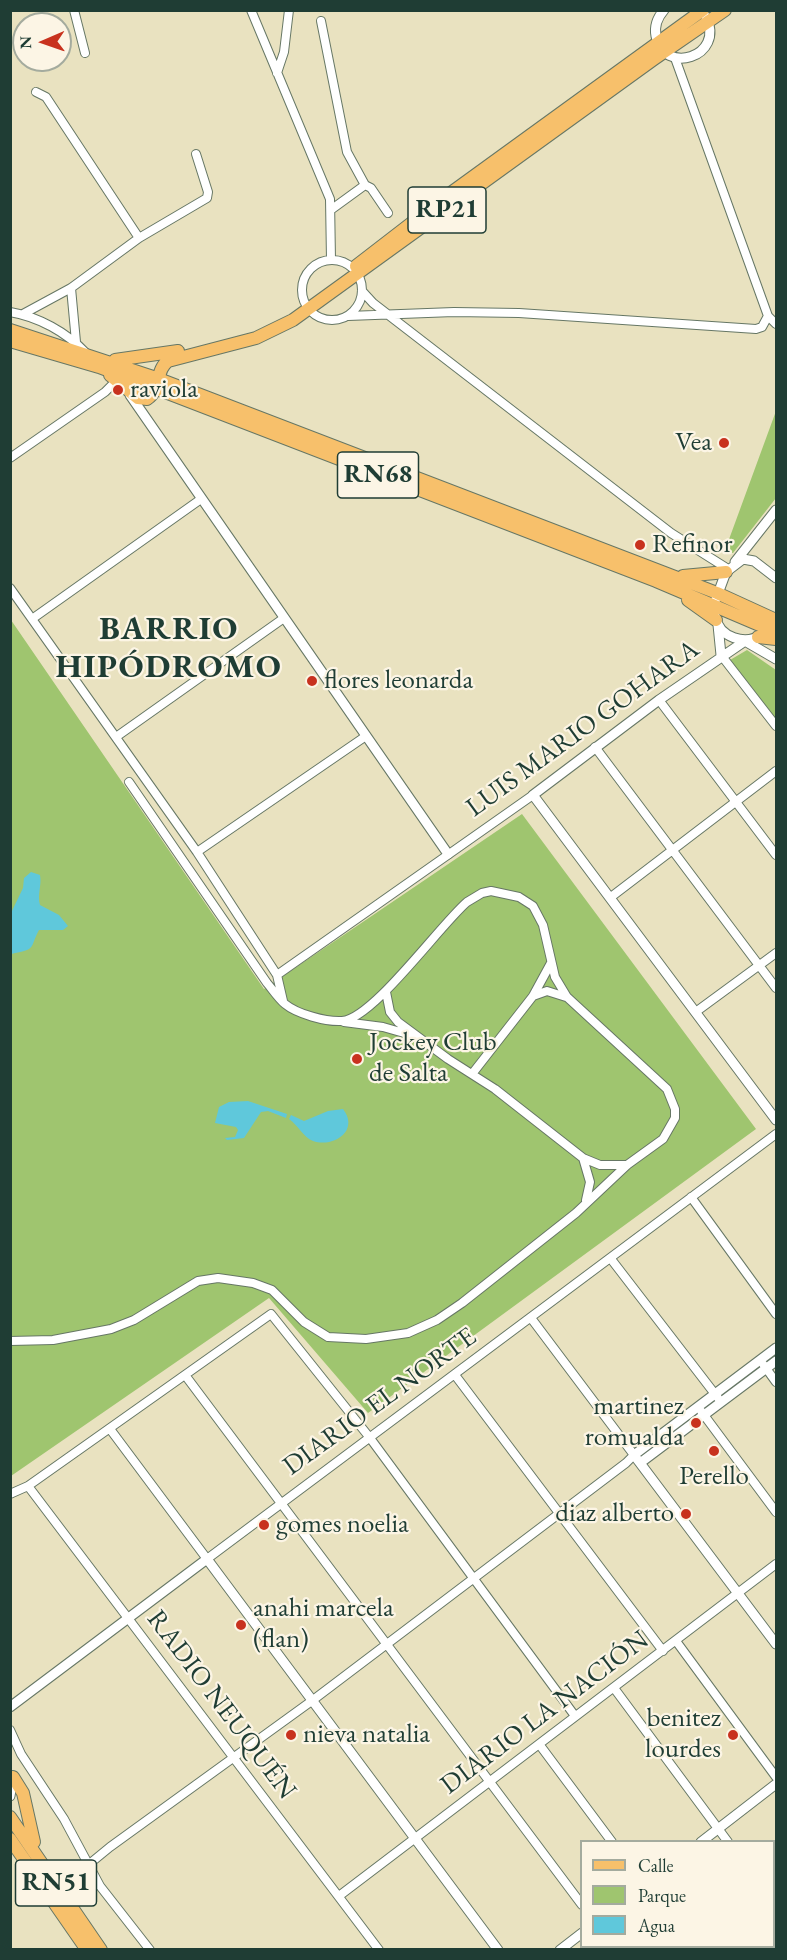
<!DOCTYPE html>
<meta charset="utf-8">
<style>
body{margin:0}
#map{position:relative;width:787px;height:1960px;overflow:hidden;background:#e9e2c0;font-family:"EB Garamond",serif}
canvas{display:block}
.frame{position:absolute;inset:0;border:12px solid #1f3d34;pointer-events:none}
.legend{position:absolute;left:580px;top:1840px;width:195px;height:108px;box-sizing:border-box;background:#fcf5e5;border:2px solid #a4ab9e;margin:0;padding:8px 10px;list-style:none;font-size:18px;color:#1f3d34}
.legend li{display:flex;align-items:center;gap:12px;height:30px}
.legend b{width:30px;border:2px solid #a4ab9e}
.north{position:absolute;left:12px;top:12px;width:60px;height:60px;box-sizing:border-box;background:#fcf5e5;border:2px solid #a4ab9e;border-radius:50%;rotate:268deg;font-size:16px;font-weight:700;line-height:24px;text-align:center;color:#1f3d34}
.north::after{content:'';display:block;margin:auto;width:21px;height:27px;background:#c8321e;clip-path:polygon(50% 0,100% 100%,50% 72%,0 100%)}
</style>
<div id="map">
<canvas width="787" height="1960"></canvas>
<div class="frame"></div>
<ul class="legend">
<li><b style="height:8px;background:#f7c06b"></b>Calle</li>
<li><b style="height:16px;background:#9fc56f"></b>Parque</li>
<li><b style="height:16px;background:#5fc8db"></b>Agua</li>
</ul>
<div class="north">N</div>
</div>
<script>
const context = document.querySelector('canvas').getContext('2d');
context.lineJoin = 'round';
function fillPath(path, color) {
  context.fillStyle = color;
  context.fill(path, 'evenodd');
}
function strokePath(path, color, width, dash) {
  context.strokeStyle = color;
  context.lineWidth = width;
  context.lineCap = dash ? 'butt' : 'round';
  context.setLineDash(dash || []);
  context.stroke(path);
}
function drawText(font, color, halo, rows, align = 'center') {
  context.font = font + ' "EB Garamond",serif';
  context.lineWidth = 4.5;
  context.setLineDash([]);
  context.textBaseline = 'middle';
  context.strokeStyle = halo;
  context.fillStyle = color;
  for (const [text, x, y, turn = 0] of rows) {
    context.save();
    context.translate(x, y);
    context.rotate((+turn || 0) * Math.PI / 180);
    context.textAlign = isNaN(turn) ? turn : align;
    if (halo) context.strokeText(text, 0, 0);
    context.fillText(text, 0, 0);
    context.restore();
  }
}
const green = new Path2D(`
 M776 411V498L733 553H724Z
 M11 620 264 989 522 814 756 1129 368 1413 269 1298 11 1476Z
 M747 650 776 670V724L730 660Z`);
const water = new Path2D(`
 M31 872 40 875C42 885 37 895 40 905L59 915 68 926 63 930H39C29 949 37 949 11 954V913L23 888 24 878Z
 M248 1101 287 1114 286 1118 268 1111 261 1112 244 1138 227 1140 225 1138 235 1137 238 1130 236 1127 215 1123 219 1107 229 1102Z
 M343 1109C360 1131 333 1148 313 1141 303 1137 298 1125 289 1119L291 1115 304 1121 328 1111Z`);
const minor = new Path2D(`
 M74 10 85 53
 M251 10 330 199 331 260
 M321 21 347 152 365 185 371 188 388 213
 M675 58 768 316
 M277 73 284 52 289 10
 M36 92 46 97 139 238
 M332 209 365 185
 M302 290a30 30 0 1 1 60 0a30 30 0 1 1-60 0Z
 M71 288 76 342
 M362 291 373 303 671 533 728 569
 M10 312C39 317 66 332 86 353
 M23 314 71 288 139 238 207 198 208 192 196 154
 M348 316 454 312 519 313 756 329 762 327 768 316 776 324
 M10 458 105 392 117 380
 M10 588 197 852 277 975 283 1001
 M32 619 201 499
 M721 655 776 726
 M659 700 776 855
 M116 737 284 618
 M595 747 776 988
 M197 852 366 736
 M611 897 776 771
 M277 975 533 795
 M386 992 390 1012 398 1022 448 1059 495 1089 583 1158 600 1165H627
 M533 996 547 991 566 997
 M697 1011 776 953
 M344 1022 383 1027 411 1035
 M472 1074 533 996 551 963
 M583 1158 590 1182 586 1200
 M691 1197 776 1314
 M611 1259 718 1398
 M10 1341 53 1340 111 1329 134 1320 198 1281 218 1278 253 1283 272 1290 304 1322 328 1337 366 1339 408 1333 437 1320 462 1303 576 1213 627 1165 663 1139 675 1118V1109L667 1089 567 997 555 977 543 925 533 906 519 897 491 891 482 893 467 902C440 925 373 1019 342 1021 326 1022 297 1014 285 1004 278 998 273 990 267 983L129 782
 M763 1364 776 1382
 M185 1375 582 1905
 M455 1375 663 1651
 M701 1411 776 1512
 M110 1429 207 1559 776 1134
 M28 1486 379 1950
 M10 1494 28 1486 271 1314 370 1438 575 1716
 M676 1641 776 1777
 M614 1688 728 1842
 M10 1730 21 1754 64 1819 100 1886 150 1950
 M539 1744 612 1842
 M60 1888 110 1847 313 1700 626 1463 634 1455 531 1318
 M339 1896 776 1564
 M774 1901 776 1904
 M774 1918 776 1916
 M613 1946 615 1950
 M691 1946 693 1950
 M731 1950 735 1946`);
const tertiary = new Path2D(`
 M664 10C657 18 654 26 656 36 663 76 726 57 706 17
 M130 395 448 854
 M735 562 776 510
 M716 599 726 572 743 559 754 561 776 578
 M715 616C719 638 746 646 762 634
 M718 625 721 655
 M745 641 659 700 533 795 776 1120
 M745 641 776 659
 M776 1348 634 1455 776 1644
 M640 1463 776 1361
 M10 1707 207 1559 498 1950
 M10 1796 13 1777
 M701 1842 776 1784
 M560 1950 582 1933`);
const primary = new Path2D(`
 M356 266 448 195 703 10
 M10 330 159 379 717 593 776 620
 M10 341 99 367 157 389 656 581 776 632
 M115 360 178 351
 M110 375 138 398 147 399C162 389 155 370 168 361L256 338 293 320 654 59 725 10
 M683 576 726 572
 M688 600 716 620
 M758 637 776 639`);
const trunk = new Path2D(`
 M13 1777 23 1793 34 1842
 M10 1817 101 1950
 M10 1839 87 1950`);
const markers = [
 [118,390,6,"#c8321e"],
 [724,443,6,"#c8321e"],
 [640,545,6,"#c8321e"],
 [312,681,6,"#c8321e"],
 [357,1059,6,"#c8321e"],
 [696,1423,6,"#c8321e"],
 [714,1451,6,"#c8321e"],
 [686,1514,6,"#c8321e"],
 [264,1525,6,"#c8321e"],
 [241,1625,6,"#c8321e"],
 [291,1735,6,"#c8321e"],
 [733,1735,6,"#c8321e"]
];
const shields = [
 [447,210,78],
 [378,475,81],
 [56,1883,81]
];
const shieldNames = [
 ["RP21",447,210],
 ["RN68",378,475],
 ["RN51",56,1883]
];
const poiNames = [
 ["raviola",130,390],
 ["Vea",712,443,"right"],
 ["Refinor",652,545],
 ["flores leonarda",324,681],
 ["Jockey Club",369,1043],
 ["de Salta",369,1074],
 ["martinez",684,1407,"right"],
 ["romualda",684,1438,"right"],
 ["Perello",714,1477,"center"],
 ["diaz alberto",674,1514,"right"],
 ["gomes noelia",276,1525],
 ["anahi marcela",253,1609],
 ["(flan)",253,1640],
 ["benitez",721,1719,"right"],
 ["lourdes",721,1750,"right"],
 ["nieva natalia",303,1735]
];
const streetNames = [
 ["LUIS MARIO GOHARA",583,729,-36],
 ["DIARIO EL NORTE",380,1402,-36],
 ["RADIO NEUQUÉN",221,1705,53],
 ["DIARIO LA NACIÓN",545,1713,-37]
];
const districtNames = [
 ["BARRIO",169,630],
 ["HIPÓDROMO",169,668]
];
fillPath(green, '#9fc56f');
fillPath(water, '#5fc8db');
strokePath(minor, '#667765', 10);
strokePath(tertiary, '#667765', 11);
strokePath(primary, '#667765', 14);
strokePath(trunk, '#667765', 14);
strokePath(minor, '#fff', 8);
strokePath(tertiary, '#fff', 9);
strokePath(primary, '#f7c06b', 12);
strokePath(trunk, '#f7c06b', 12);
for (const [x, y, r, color] of markers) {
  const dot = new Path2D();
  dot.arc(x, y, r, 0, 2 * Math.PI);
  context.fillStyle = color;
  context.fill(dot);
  strokePath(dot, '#fcf5e5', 2);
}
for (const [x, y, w] of shields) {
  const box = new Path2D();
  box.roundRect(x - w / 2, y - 23, w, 46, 4.5);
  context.fillStyle = '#fcf5e5';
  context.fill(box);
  strokePath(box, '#1f3d34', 1.5);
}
drawText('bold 26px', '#1f3d34', null, shieldNames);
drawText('27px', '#1f3d34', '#fcf5e5', poiNames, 'left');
drawText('27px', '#1f3d34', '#fcf5e5', streetNames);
context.letterSpacing = '1.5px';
drawText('bold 33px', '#1f3d34', '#fcf5e5', districtNames);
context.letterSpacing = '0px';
</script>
